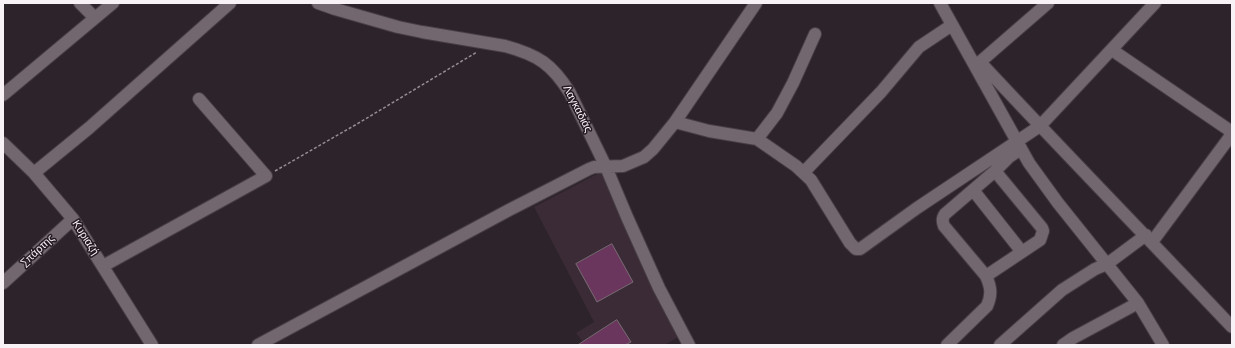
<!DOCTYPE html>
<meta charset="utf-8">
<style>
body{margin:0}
#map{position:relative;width:1235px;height:348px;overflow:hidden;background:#2d232a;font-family:"Nunito Sans",sans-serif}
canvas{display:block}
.frame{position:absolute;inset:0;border:4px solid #f8f1f5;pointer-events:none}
</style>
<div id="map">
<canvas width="1235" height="348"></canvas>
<div class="frame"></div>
</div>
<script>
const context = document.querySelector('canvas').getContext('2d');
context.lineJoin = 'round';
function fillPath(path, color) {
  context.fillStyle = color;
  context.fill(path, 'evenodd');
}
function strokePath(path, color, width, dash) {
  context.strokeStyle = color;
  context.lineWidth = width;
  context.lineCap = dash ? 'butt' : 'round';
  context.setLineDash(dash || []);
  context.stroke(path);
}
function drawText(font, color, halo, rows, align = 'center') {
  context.font = font + ' "Nunito Sans",sans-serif';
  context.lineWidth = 3;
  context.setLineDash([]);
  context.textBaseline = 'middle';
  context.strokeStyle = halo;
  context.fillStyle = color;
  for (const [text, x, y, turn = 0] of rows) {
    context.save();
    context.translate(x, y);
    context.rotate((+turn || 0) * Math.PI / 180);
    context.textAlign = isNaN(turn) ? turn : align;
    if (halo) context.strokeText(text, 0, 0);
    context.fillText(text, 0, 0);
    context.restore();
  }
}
const built = new Path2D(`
 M601 172 654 288 678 337 665 345H585L576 333 594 322 534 207Z`);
const building = new Path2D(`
 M612 244 633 282 597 302 576 264Z
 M617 320 631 342 625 345H578Z`);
const path = new Path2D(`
 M275 171 357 124 477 52`);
const minor = new Path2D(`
 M80 3 95 18
 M318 3 335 9 398 27 422 32 505 46C538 55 552 64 570 93L606 167 627 217 659 288 689 345
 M940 3 1029 163 1058 203 1138 303 1163 345
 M1112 50 1232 132
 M980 62 1048 3
 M975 66 980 62C1063 151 1148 238 1232 327
 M3 95 113 3
 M675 122 709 131 757 139 796 166 811 180 850 243 856 249H860L917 208 1040 126 1155 3
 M757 139 777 113 793 83 815 34
 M3 143 34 173 73 219 152 345
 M804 172 881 92 919 47 952 25
 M34 173 89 128 230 3
 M973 190 1022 252
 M1152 242 1232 134
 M103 266 266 176 199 99
 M986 276 1040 240 1043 231 1042 228 995 171
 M3 283 73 219
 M258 345 509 210 589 169 594 167 623 166 644 157 653 149 675 122 756 3
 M947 345 987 306C992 295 991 287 986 276L944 226C942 221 942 218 945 214L995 171 1009 157 1021 149
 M1000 345 1062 290 1095 269 1107 264 1146 235
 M1063 345 1073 338 1138 303`);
const streetNames = [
 ["Λαγκαδιάς",577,109,63],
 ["Κυριαζή",85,238,57],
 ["Σπάρτης",38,251,-43]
];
fillPath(built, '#3b2b36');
fillPath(building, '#6b365d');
strokePath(building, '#776b73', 1);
strokePath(minor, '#473e44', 14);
strokePath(path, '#958d92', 1.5, [3, 2]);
strokePath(minor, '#73676f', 12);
drawText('11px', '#f8f1f5', '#231920', streetNames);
</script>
